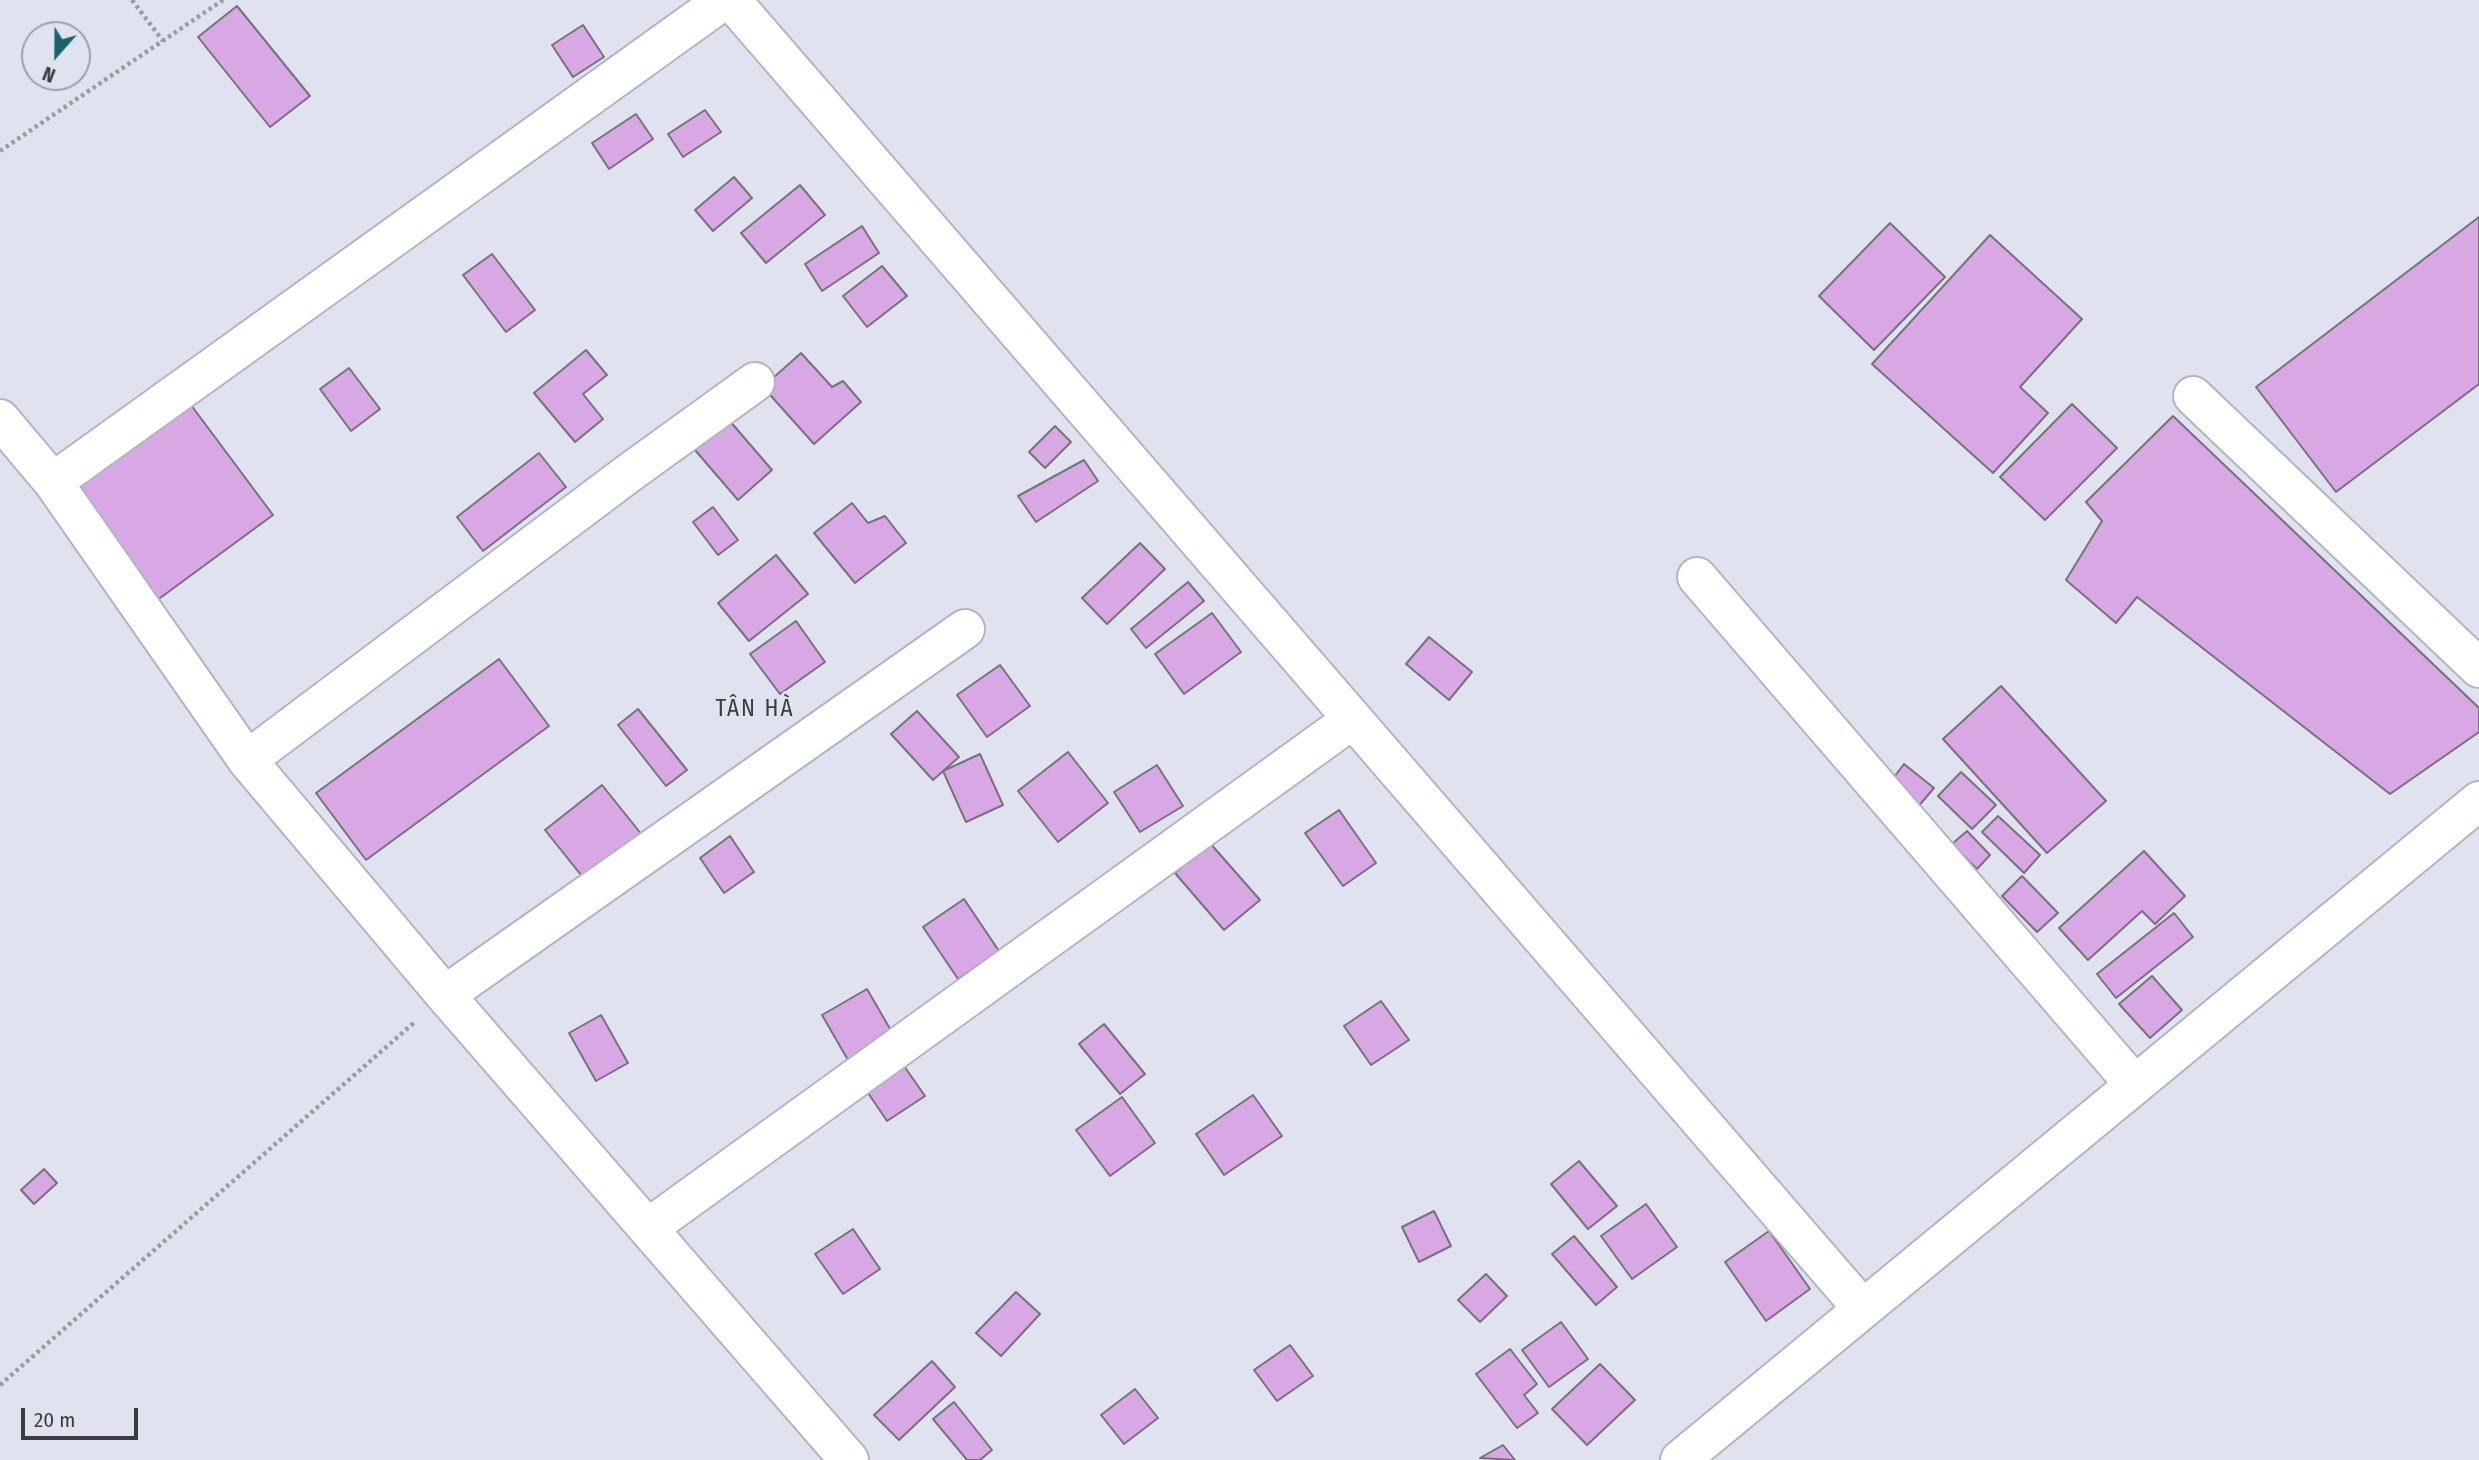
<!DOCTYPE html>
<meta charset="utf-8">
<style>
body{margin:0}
#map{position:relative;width:2479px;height:1460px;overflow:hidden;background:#e0e3ef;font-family:"Fira Sans Condensed",sans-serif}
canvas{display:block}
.north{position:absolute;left:21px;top:21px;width:70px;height:70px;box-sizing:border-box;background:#e0e3ef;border:2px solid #9ea0a9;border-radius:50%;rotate:201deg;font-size:19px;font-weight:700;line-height:28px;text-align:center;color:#3b3c40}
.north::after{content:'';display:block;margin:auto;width:24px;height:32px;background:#1a6470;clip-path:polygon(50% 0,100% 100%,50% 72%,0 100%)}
.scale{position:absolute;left:21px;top:1408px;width:117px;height:32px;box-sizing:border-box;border:4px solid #3b3c40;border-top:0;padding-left:9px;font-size:21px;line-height:24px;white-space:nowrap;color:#3b3c40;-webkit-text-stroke:5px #e0e3ef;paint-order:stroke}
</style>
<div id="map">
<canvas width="2479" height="1460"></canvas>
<div class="north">N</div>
<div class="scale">20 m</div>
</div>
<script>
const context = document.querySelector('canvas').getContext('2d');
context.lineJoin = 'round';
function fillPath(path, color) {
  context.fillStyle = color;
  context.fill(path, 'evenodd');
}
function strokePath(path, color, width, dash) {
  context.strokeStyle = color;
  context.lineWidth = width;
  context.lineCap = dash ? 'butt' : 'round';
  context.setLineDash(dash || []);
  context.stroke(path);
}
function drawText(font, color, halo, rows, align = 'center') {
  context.font = font + ' "Fira Sans Condensed",sans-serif';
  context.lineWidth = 5;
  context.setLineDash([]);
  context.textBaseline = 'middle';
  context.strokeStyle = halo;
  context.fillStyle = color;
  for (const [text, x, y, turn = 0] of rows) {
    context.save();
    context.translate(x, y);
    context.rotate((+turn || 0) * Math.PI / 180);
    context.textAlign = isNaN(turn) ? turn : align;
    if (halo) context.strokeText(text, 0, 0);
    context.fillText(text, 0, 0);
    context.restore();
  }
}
const building = new Path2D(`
 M237 6 310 96 270 127 198 37Z
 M583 25 604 57 573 77 552 45Z
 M705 110 721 132 683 157 668 134Z
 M636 114 653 139 609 169 592 143Z
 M734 177 752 198 713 231 695 210Z
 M800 185 825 215 766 263 741 233Z
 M2479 217V384L2336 492 2256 387Z
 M1890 223 1945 277 1874 350 1819 296Z
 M862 226 879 253 822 291 805 264Z
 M1990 235 2082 319 2020 387 2048 413 1993 473 1872 364Z
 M492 254 535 310 506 332 463 275Z
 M882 266 907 296 867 327 843 296Z
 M586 350 607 375 583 394 603 419 575 442 534 393Z
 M801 353 832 387 843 381 861 402 814 444 763 387Z
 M349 368 380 409 351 431 320 389Z
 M188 401 273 515 156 601 63 493Z
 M2072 404 2117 448 2045 520 2000 477Z
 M723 413 772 470 738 500 689 443Z
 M2173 416 2479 708V732L2390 794 2137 597 2116 623 2066 580 2102 521 2086 502Z
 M1055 426 1071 442 1045 468 1029 452Z
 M539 453 566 487 483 551 457 517Z
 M1084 460 1098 481 1036 522 1018 496Z
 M852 503 868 523 885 516 906 543 855 583 814 533Z
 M713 507 738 540 718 555 693 522Z
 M1140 543 1165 569 1107 624 1082 598Z
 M776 555 808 594 749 641 718 603Z
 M1188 582 1204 601 1146 648 1131 629Z
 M1212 613 1241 652 1184 694 1155 654Z
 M796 621 825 662 780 694 750 654Z
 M1429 637 1472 672 1449 700 1406 664Z
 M499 659 549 726 366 860 316 793Z
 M1000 665 1030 706 987 737 957 695Z
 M2001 686 2106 801 2047 853 1943 739Z
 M638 709 687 770 666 786 618 725Z
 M917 711 959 757 933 780 891 734Z
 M1068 752 1108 803 1058 842 1018 791Z
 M980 754 1003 805 966 822 943 771Z
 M1904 764 1934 788 1917 808 1888 785Z
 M1157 765 1183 806 1140 832 1114 792Z
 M1961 772 1996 805 1972 829 1938 796Z
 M602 785 642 835 585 880 545 830Z
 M1339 810 1376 863 1343 886 1305 833Z
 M1998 816 2040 855 2024 873 1982 832Z
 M1967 831 1990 855 1977 869 1952 844Z
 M730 836 754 872 724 893 700 858Z
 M1209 842 1260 900 1224 930 1175 873Z
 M2144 851 2185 896 2155 924 2142 911 2088 960 2059 928Z
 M2022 876 2058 913 2037 932 2002 896Z
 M964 899 999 951 958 979 923 927Z
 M2174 913 2193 937 2116 998 2097 974Z
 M2152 976 2182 1010 2150 1038 2119 1004Z
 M867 989 893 1034 848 1060 822 1015Z
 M1381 1001 1409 1040 1371 1065 1344 1026Z
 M601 1015 628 1063 596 1081 569 1033Z
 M1104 1024 1145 1074 1120 1094 1079 1044Z
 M897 1056 925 1096 887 1121 860 1081Z
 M1253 1095 1282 1136 1224 1175 1196 1134Z
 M1122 1097 1155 1143 1110 1176 1076 1130Z
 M1579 1161 1617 1206 1588 1229 1551 1184Z
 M44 1169 57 1183 34 1204 21 1190Z
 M1646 1204 1677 1247 1632 1279 1601 1236Z
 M1434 1211 1451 1246 1419 1262 1402 1227Z
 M853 1229 880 1269 843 1294 815 1254Z
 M1769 1231 1810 1289 1766 1321 1725 1262Z
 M1574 1236 1617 1287 1596 1305 1552 1254Z
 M1486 1274 1507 1296 1480 1322 1458 1300Z
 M1016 1292 1040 1314 1001 1356 976 1333Z
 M1561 1322 1588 1359 1549 1387 1522 1350Z
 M1290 1345 1313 1376 1277 1401 1254 1370Z
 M1510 1349 1537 1384 1524 1395 1538 1413 1517 1428 1476 1374Z
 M932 1361 955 1387 899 1440 874 1415Z
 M1600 1364 1635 1400 1587 1445 1552 1409Z
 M1135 1389 1158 1418 1124 1444 1101 1415Z
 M954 1402 992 1450 980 1460H967L933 1419Z
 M1503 1445 1515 1460 1480 1458Z`);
const path = new Path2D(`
 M132 0 163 41
 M0 151 223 0
 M0 1385 416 1021`);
const minor = new Path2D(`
 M731 0 1863 1309
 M2193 396 2479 668
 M0 419 53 482 247 760 445 995 849 1460
 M53 482 724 0
 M1697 577 2135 1085
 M247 760 629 473 755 382
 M445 995 965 629
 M648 1228 1353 719
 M1680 1460 2479 801`);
const neighbourhoodNames = [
 ["TÂN HÀ",755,710]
];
fillPath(building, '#d8a8e5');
strokePath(building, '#78717a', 2);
strokePath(minor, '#b2b5c0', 42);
strokePath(path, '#9a9ca4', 4.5, [3.5, 3.5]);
strokePath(minor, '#fff', 38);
context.letterSpacing = '2px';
drawText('23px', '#3b3c40', '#e0e3ef', neighbourhoodNames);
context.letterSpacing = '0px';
</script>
